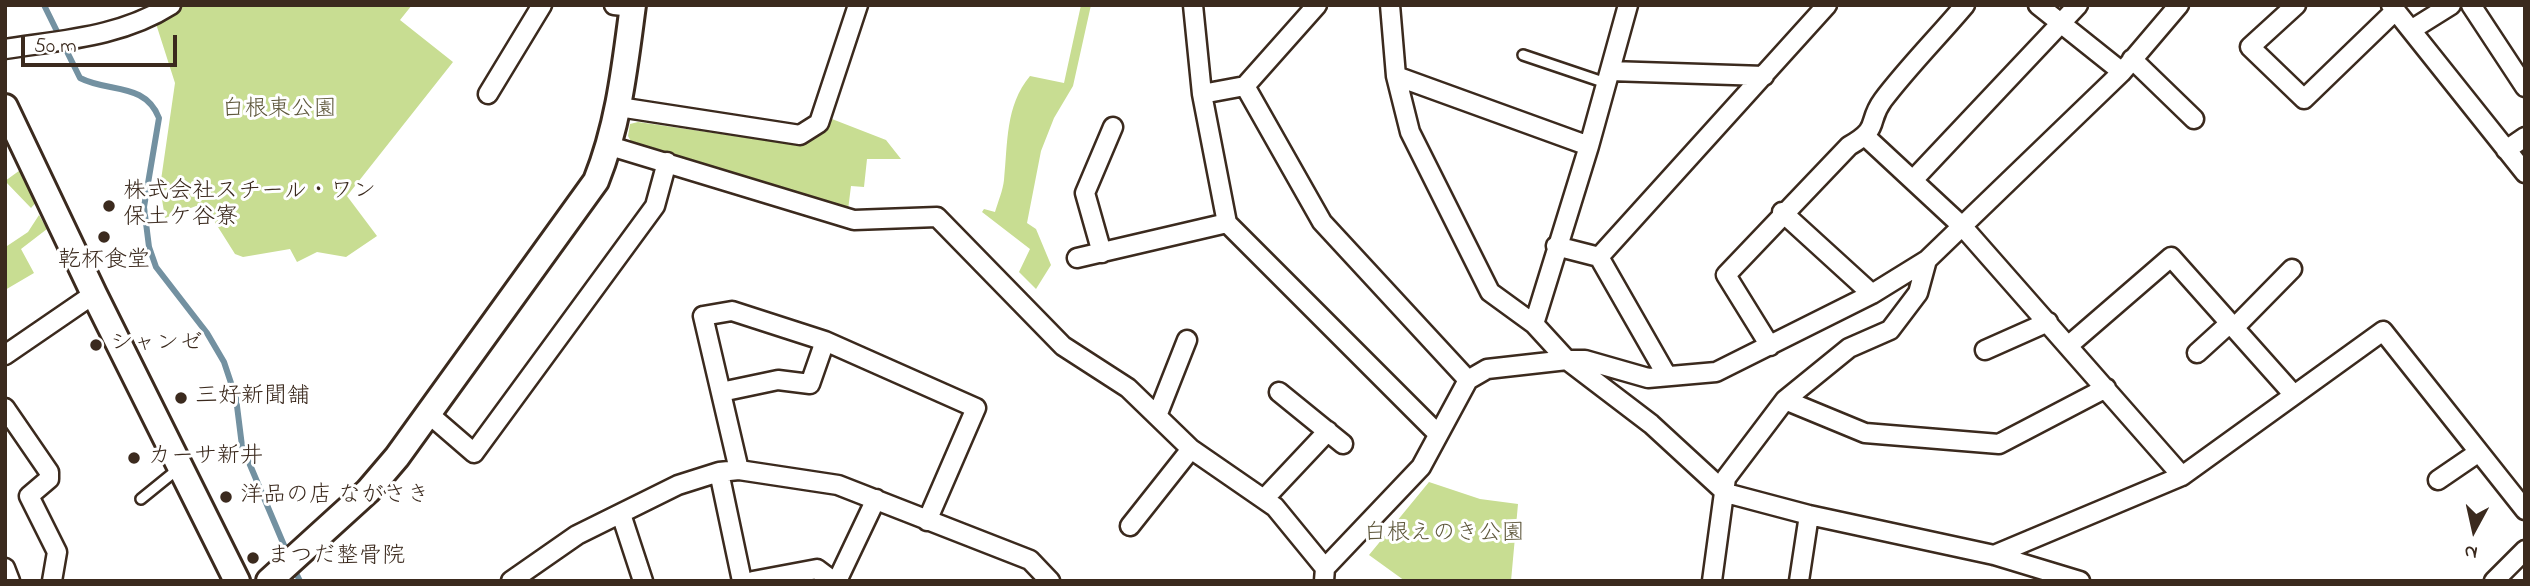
<!DOCTYPE html>
<meta charset="utf-8">
<style>
body{margin:0}
#map{position:relative;width:2530px;height:586px;overflow:hidden;background:#fff;font-family:"Indie Flower",sans-serif}
canvas{display:block}
.frame{position:absolute;inset:0;border:7px solid #3b2a1e;pointer-events:none}
.north{position:absolute;left:2439px;top:495px;width:70px;height:70px;-webkit-text-stroke:5px #fff;paint-order:stroke;rotate:188deg;font-size:19px;font-weight:700;line-height:28px;text-align:center;color:#3b2a1e}
.north::after{content:'';display:block;margin:auto;width:24px;height:32px;background:#3b2a1e;clip-path:polygon(50% 0,100% 100%,50% 72%,0 100%)}
.scale{position:absolute;left:21px;top:35px;width:156px;height:32px;box-sizing:border-box;border:4px solid #3b2a1e;border-top:0;padding-left:9px;font-size:21px;line-height:24px;white-space:nowrap;color:#3b2a1e;-webkit-text-stroke:5px #fff;paint-order:stroke}
</style>
<div id="map">
<canvas width="2530" height="586"></canvas>
<div class="frame"></div>
<div class="north">N</div>
<div class="scale">50 m</div>
</div>
<script>
const context = document.querySelector('canvas').getContext('2d');
context.lineJoin = 'round';
function fillPath(path, color) {
  context.fillStyle = color;
  context.fill(path, 'evenodd');
}
function strokePath(path, color, width, dash) {
  context.strokeStyle = color;
  context.lineWidth = width;
  context.lineCap = dash ? 'butt' : 'round';
  context.setLineDash(dash || []);
  context.stroke(path);
}
function drawText(font, color, halo, rows, align = 'center') {
  context.font = font + ' "Indie Flower","Klee One",sans-serif';
  context.lineWidth = 6;
  context.setLineDash([]);
  context.textBaseline = 'middle';
  context.strokeStyle = halo;
  context.fillStyle = color;
  for (const [text, x, y, turn = 0] of rows) {
    context.save();
    context.translate(x, y);
    context.rotate((+turn || 0) * Math.PI / 180);
    context.textAlign = isNaN(turn) ? turn : align;
    if (halo) context.strokeText(text, 0, 0);
    context.fillText(text, 0, 0);
    context.restore();
  }
}
const green = new Path2D(`
 M150 5H412L400 20 453 62 347 196 377 236 346 257 317 252 297 262 290 249 243 257 235 254 206 208 196 206 165 218 160 187 175 83Z
 M1081 5H1091L1073 86 1054 118 1041 151 1027 223 1036 229 1051 265 1036 289 1019 272 1030 249 982 212 984 209 995 212C998 202 1003 190 1004 180 1008 143 1005 106 1030 76L1064 83Z
 M832 119 886 140 901 159H867L864 187 851 186 848 210 633 145 628 136 630 124 638 122 791 144 815 136Z
 M23 168 40 198 31 208 5 181Z
 M39 215 47 229 21 249 34 273 5 290V244L7 246 28 232Z
 M1429 482 1480 499 1518 504 1511 581H1405L1369 555Z`);
const stream = new Path2D(`
 M44 5 80 78C109 93 145 82 159 118L144 207 149 247 156 267 207 333 224 362 236 398 242 446 289 557
 M293 567 300 581`);
const lane = new Path2D(`
 M1523 55 1606 83
 M141 499 178 469`);
const street = new Path2D(`
 M614 5 633 7
 M1193 5 1202 94 1227 223 1438 434
 M1390 5 1396 76 1410 132 1490 292 1534 324 1567 360H1585L1648 378 1716 372 1872 294 1927 260
 M2038 5 2122 72
 M2296 5 2250 47 2304 99 2395 11
 M2391 5 2525 173
 M2471 5 2525 87
 M2411 30 2451 5
 M5 49C62 40 121 37 171 5
 M2132 59 2194 119
 M1610 71 1764 76
 M1396 76 1589 146
 M1245 86 1322 222 1468 380
 M488 94 542 5
 M1202 94 1245 86 1317 5
 M619 107 800 135 819 123 858 5
 M1865 136 1963 227 2182 476
 M610 146 854 220 937 217 1063 346 1128 388 1191 449 1275 507 1325 568
 M2506 150 2525 137
 M1914 179 2078 5
 M1782 212 1872 294
 M1556 246 1599 257 1667 376
 M1102 253 1085 193 1113 127
 M1599 257 1827 5
 M1077 258 1227 223
 M1534 324 1589 146 1628 5
 M2234 328 2292 269
 M1770 346 1726 275 1849 146C1882 127 1866 123 1883 100 1908 67 1938 37 1965 5
 M2068 346 2171 257 2294 395
 M1985 350 2048 322
 M2197 353 2230 323
 M5 355 94 294
 M721 392 778 380 810 384 825 341
 M1279 392 1343 444
 M1785 400 1865 433 1999 444 2106 388
 M5 408 49 472V479L29 496 57 552 52 581
 M430 415 474 453 655 206 667 162
 M1157 416 1187 340
 M739 470 703 316 732 311 825 341 976 408 927 521
 M719 472 742 581
 M2438 480 2479 452
 M1264 499 1328 431
 M621 514 643 581
 M1130 526 1191 449
 M1994 555 2182 476 2383 331 2525 510
 M5 568 10 581
 M511 581 577 535 678 485 719 472 739 470 838 485 1030 560 1050 581
 M753 581 817 569 833 581
 M837 581 876 499
 M1324 581 1325 568 1421 467 1468 380 1487 369 1567 360 1651 424 1726 493 1809 515 1994 555 2080 581
 M1712 581 1726 478 1785 400 1849 348 1890 330 1918 293 1927 260 2122 72 2179 5
 M1799 581 1809 515
 M2494 581 2525 550`);
const secondary = new Path2D(`
 M5 107 94 294 237 581
 M269 581 368 491 397 457 596 181C619 124 625 65 633 5`);
const markers = [
 [109,206,7,"#3b2a1e"],
 [104,237,7,"#3b2a1e"],
 [96,345,7,"#3b2a1e"],
 [181,398,7,"#3b2a1e"],
 [134,458,7,"#3b2a1e"],
 [226,497,7,"#3b2a1e"],
 [253,558,7,"#3b2a1e"]
];
const parkNames = [
 ["白根東公園",279,111],
 ["白根えのき公園",1444,535]
];
const poiNames = [
 ["株式会社スチール・ワン",123,193],
 ["保土ケ谷寮",123,219],
 ["乾杯食堂",104,262,"center"],
 ["シャンゼ",110,345],
 ["三好新聞舗",195,398],
 ["カーサ新井",148,458],
 ["洋品の店 ながさき",240,497],
 ["まつだ整骨院",267,558]
];
fillPath(green, '#c8dd92');
strokePath(stream, '#7391a1', 6);
strokePath(lane, '#3b2a1e', 14);
strokePath(street, '#3b2a1e', 23);
strokePath(secondary, '#3b2a1e', 30);
strokePath(lane, '#fff', 9);
strokePath(street, '#fff', 18);
strokePath(secondary, '#fff', 24);
for (const [x, y, r, color] of markers) {
  const dot = new Path2D();
  dot.arc(x, y, r, 0, 2 * Math.PI);
  context.fillStyle = color;
  context.fill(dot);
  strokePath(dot, '#fff', 2.5);
}
drawText('23px', '#5e573b', '#fff', parkNames);
drawText('23px', '#3b2a1e', '#fff', poiNames, 'left');
</script>
